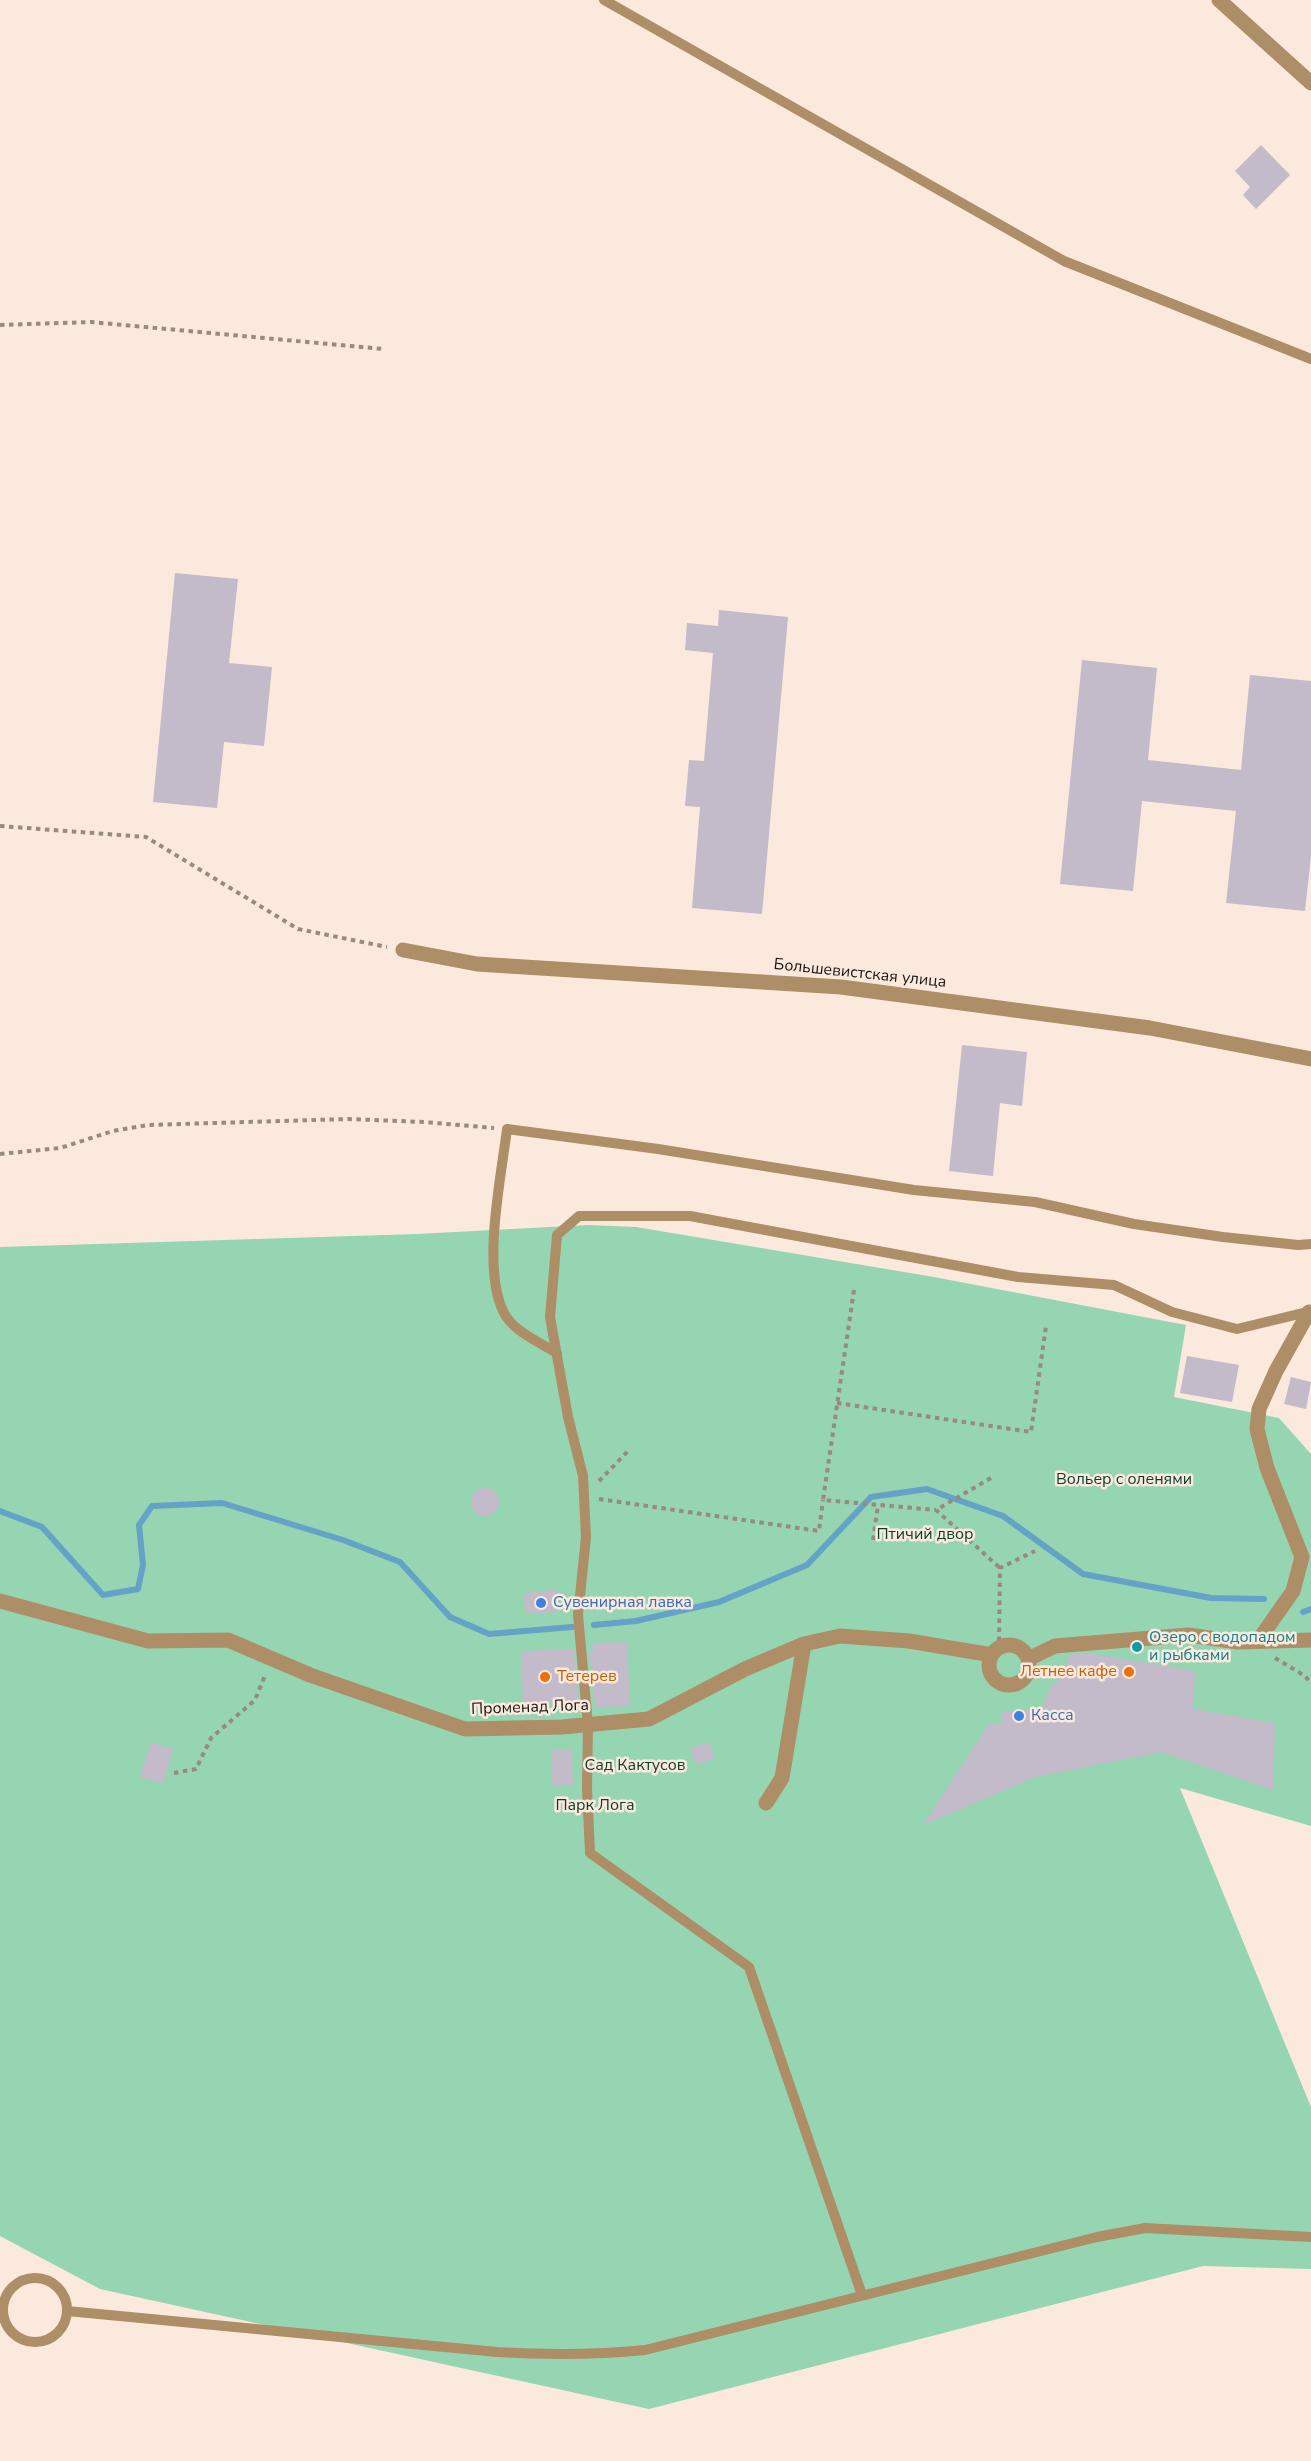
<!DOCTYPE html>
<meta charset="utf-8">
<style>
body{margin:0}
canvas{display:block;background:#fae9dc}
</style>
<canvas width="1311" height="2461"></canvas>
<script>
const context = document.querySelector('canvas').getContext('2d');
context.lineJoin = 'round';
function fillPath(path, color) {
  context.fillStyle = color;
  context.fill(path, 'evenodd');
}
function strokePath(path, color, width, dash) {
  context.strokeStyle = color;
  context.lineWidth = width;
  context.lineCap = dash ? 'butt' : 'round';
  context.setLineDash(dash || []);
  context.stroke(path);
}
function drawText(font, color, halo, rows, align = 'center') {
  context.font = font + ' "Nunito Sans",sans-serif';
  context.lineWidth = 5;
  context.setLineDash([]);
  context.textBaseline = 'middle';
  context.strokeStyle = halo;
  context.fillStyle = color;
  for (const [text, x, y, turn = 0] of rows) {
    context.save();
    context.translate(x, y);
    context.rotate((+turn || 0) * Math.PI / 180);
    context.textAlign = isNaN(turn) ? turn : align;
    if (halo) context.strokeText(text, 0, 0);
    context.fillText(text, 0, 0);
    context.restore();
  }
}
const green = new Path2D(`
 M588 1225 636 1227 934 1277 1186 1325 1174 1397 1279 1418 1311 1454V1826L1180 1788 1311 2107V2269L1203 2266 649 2409 100 2289 0 2236V1247L417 1234Z`);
const stream = new Path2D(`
 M0 1511 42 1527 103 1595 138 1589 143 1565 139 1525 152 1506 222 1503 343 1540 400 1562 450 1617 489 1634 572 1627
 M1303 1612 1311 1609
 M594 1625 636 1621 719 1602 807 1565 871 1497 927 1489 1003 1516 1083 1574 1211 1598 1264 1599`);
const building = new Path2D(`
 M1261 145 1290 175 1256 209 1243 195 1250 187 1235 171Z
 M175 573 238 579 229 663 272 667 264 746 224 742 217 808 153 802Z
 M719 610 788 617 762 914 692 908 700 807 685 806 689 760 704 761 713 653 685 650 687 623 718 626Z
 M1082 660 1157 668 1148 760 1241 770 1250 675 1311 681V856L1305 911 1226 903 1236 811 1142 801 1133 891 1060 884Z
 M962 1045 1027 1052 1022 1106 1000 1103 993 1176 949 1171Z
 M1187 1356 1239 1365 1232 1402 1180 1393Z
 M1291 1377 1311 1382 1306 1409 1284 1404Z
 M471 1502a14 14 0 1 1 28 0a14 14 0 1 1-28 0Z
 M558 1589V1612L525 1614 524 1593Z
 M627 1642 630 1706 595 1707 589 1649H593L592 1643Z
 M574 1649 578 1703 523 1705 521 1651Z
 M1087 1653 1195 1671 1193 1709 1275 1723 1273 1790 1162 1752 1036 1777 923 1825 989 1724H1002V1712L1042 1709 1051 1684 1055 1685 1071 1654Z
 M151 1742 173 1749 163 1784 140 1777Z
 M709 1742 715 1758 696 1765 690 1748Z
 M551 1749H572L573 1785H551Z`);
const path = new Path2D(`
 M0 325 91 322 383 349
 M0 826 146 837 298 929 387 947
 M0 1154 60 1148 113 1131 148 1125 348 1119 424 1122 494 1128
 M854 1290 823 1500 936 1510
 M837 1403 1031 1432 1046 1326
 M991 1478 936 1510 1000 1568
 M599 1481 630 1449
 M599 1499 819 1531 823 1500
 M873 1540 878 1505
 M999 1641 1000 1568 1035 1551
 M1275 1658 1305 1676 1311 1683
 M174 1773 196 1769 211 1738 255 1700 266 1673`);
const lane = new Path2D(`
 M604 0 1064 261 1311 359
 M557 1353C539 1342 512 1331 503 1311 482 1266 501 1178 507 1129L658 1149 914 1190 1035 1202 1134 1224 1223 1237 1298 1245 1311 1244
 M3 2310a32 32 0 1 1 64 0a32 32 0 1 1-64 0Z
 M862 2295 749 1967 590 1853 587 1788 588 1725 578 1615 586 1537 584 1496 583 1476 568 1417 550 1317 557 1235 579 1216H690L1018 1277 1114 1285 1172 1312 1237 1329 1311 1311
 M67 2311 497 2352C547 2355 595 2355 645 2350L1097 2237 1145 2228 1311 2237`);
const street = new Path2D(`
 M1219 0 1311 83
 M403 950 477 964 841 987 1150 1028 1311 1059
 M0 1601 148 1641 228 1640 310 1675 465 1729 562 1727 649 1719 745 1669 804 1644 840 1636 909 1641 992 1655
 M1258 1641 1293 1591 1302 1557 1267 1468 1257 1429 1259 1409 1276 1371 1309 1312
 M989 1665a20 20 0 1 1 40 0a20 20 0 1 1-40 0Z
 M1028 1659 1055 1646 1188 1635 1238 1642 1311 1640
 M766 1803 782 1778 804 1644`);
const markers = [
 [541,1603,6,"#3f7fe0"],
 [1137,1647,6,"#0f9aa8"],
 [1129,1672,6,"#e8710a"],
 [545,1677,6,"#e8710a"],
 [1019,1716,6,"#3f7fe0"]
];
const streetNames = [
 ["Большевистская улица",860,974,6],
 ["Променад Лога",530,1708,-2]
];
const parkNames = [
 ["Вольер с оленями",1124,1480],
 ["Птичий двор",925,1535],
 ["Сад Кактусов",635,1766],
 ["Парк Лога",595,1806]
];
const shopNames = [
 ["Сувенирная лавка",553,1603],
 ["Касса",1031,1716]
];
const cultureNames = [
 ["Озеро с водопадом",1149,1638],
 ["и рыбками",1149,1656]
];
const foodNames = [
 ["Летнее кафе",1117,1672],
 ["Тетерев",557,1677,"left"]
];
fillPath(green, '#96d5b1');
strokePath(stream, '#64a2c7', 6);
fillPath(building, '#c3baca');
strokePath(path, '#968a81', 4, [4.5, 4.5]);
strokePath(lane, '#ad8e67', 10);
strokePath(street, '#ad8e67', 15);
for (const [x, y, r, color] of markers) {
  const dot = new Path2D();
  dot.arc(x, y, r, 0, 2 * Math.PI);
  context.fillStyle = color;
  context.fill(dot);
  strokePath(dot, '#fae9dc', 2);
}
drawText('16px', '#1b1511', '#fae9dc', streetNames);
drawText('16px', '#083e27', '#fae9dc', parkNames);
drawText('16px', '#366cbe', '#fae9dc', shopNames, 'left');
drawText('16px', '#0d838f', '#fae9dc', cultureNames, 'left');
drawText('16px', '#c56008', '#fae9dc', foodNames, 'right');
</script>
